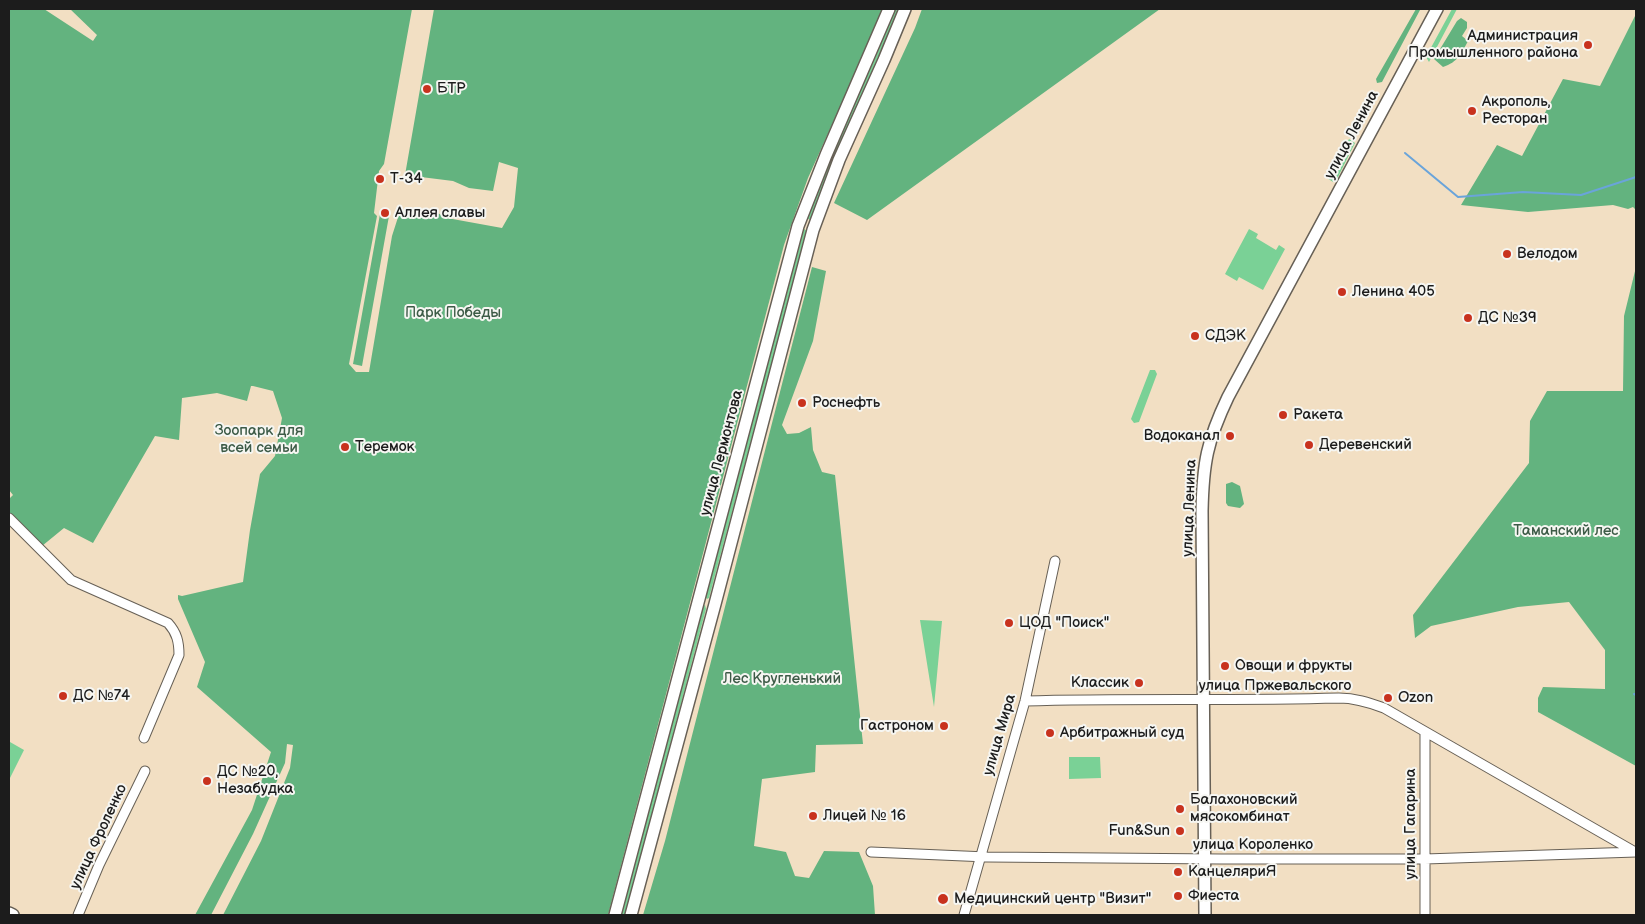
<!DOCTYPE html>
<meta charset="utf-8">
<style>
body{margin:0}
#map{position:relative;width:1645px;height:924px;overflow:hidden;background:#f2dfc3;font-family:"Balsamiq Sans",sans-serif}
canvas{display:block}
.frame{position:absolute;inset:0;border:10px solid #1c1c1c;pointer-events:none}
</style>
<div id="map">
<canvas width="1645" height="924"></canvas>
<div class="frame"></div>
</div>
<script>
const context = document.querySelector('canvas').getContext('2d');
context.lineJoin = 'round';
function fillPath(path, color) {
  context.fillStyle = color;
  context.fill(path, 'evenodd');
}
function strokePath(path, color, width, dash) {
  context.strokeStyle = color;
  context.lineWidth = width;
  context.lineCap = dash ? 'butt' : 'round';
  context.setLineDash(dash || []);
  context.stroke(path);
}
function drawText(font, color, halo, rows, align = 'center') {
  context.font = font + ' "Balsamiq Sans",sans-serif';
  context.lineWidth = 4;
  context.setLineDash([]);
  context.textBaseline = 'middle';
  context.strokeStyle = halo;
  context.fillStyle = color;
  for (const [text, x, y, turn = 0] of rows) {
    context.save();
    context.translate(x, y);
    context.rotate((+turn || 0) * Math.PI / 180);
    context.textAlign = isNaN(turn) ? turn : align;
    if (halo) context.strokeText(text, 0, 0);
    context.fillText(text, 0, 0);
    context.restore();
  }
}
const green = new Path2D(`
 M894 9H899L880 58 834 158 810 220 807 218 830 156 876 56Z
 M1452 9H1457L1429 62 1426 57 1427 55Z
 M1349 139 1355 143 1336 181 1333 182 1327 178Z
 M804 229 807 231 709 598 707 599 705 596Z
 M1249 229 1258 234 1256 238 1276 250 1279 245 1285 249 1263 290 1239 277 1237 281 1225 274Z
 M1150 370H1155L1157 374 1139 422 1134 423 1131 419Z
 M705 605 706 609 625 915H621L702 607Z
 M920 620 942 621 934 707Z
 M10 742 24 750 10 778 9 777Z
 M1069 757H1100L1101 778 1069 779Z`);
const forest = new Path2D(`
 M9 9H44L93 41 97 35 70 9H412L384 164 379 171 374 213 377 216 349 364 356 372H369L392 236 400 211 421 216 424 209 432 210 447 218 502 228 514 207 518 168 499 162 493 191 469 188 453 181 405 175 434 9H884L808 178 784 245 608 915H223L261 841 290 768 293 745 287 744 285 763 253 834 211 915H195L252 810 271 752 197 687 205 662 178 599V595L182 596 243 582 250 530 260 474 275 456 282 418 273 391 253 386H251L247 401 217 393 182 398 179 440 155 436 93 543 64 528 42 546 9 513V499L13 495 9 490Z
 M922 9H1160L867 220 834 203 915 28Z
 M1416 9 1420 10 1382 82 1377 83 1376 79Z
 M1636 14V210L1633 207 1628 209 1613 205 1528 212 1461 205 1497 145 1522 156 1563 79 1600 86Z
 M1461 18 1467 22V28L1462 36 1468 41C1461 54 1458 62 1443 67L1434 59 1457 21Z
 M380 214 389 216 362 366 353 364Z
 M812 267 826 271 813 341 782 425 787 434 799 433 811 427 813 450 822 472 835 475 863 744 816 745 815 772 762 779 754 846 786 852 795 876 809 878 824 851 859 852 873 886 875 915H643L665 841Z
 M1636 267V766L1538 712V698L1543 687 1605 689V650L1569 602 1518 607 1431 626 1415 638 1413 615 1529 463 1530 421 1547 391H1623L1624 316Z
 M1232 482 1240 486 1244 504 1240 508 1228 506 1226 503V484Z`);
const stream = new Path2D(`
 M1405 153 1458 197 1523 192 1581 195 1636 177
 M1634 694 1636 695`);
const minor = new Path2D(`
 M9 518 71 580 168 623C177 633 179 642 179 655L144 738
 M1025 701C1129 698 1234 701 1339 698 1355 698 1368 702 1384 708L1635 852
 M1425 733V915
 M871 852 987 857 1221 859H1425L1636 852
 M78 915 99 865 145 771
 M964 915 1025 701 1055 561`);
const major = new Path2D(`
 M9 913 13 915
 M615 915 798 226 826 155 889 9
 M631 915 715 604 813 230 839 160 884 60 905 9
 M1205 915 1202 511C1203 463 1207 441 1228 397L1437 9`);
const markers = [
 [1588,45,5,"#c8321e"],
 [427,89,5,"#c8321e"],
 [1472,111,5,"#c8321e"],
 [380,179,5,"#c8321e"],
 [385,213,5,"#c8321e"],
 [1507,254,5,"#c8321e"],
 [1342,292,5,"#c8321e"],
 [1468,318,5,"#c8321e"],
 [1195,336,5,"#c8321e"],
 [802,403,5,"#c8321e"],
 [1283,415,5,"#c8321e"],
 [1230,436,5,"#c8321e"],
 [1309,445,5,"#c8321e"],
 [345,447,5,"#c8321e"],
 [1009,623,5,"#c8321e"],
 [1225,666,5,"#c8321e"],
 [1139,683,5,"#c8321e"],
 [63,696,5,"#c8321e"],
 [1388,698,5,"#c8321e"],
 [944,726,5,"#c8321e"],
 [1050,733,5,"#c8321e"],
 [207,781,5,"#c8321e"],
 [1180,809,5,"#c8321e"],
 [813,816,5,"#c8321e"],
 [1180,831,5,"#c8321e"],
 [1178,872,5,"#c8321e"],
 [1178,896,5,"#c8321e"],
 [943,899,6,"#c8321e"]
];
const poiNames = [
 ["Администрация",1578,36,"right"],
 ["Промышленного района",1578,53,"right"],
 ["БТР",437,89],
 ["Акрополь,",1482,102],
 ["Ресторан",1482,119],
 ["Т-34",390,179],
 ["Аллея славы",395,213],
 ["Велодом",1517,254],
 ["Ленина 405",1352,292],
 ["ДС №39",1478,318],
 ["СДЭК",1205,336],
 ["Роснефть",812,403],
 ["Ракета",1293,415],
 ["Водоканал",1220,436,"right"],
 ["Деревенский",1319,445],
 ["Теремок",355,447],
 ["ЦОД \"Поиск\"",1019,623],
 ["Овощи и фрукты",1235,666],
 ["Классик",1129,683,"right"],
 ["ДС №74",73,696],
 ["Ozon",1398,698],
 ["Гастроном",934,726,"right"],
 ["Арбитражный суд",1060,733],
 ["ДС №20,",217,772],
 ["Незабудка",217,789],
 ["Балахоновский",1190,800],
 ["мясокомбинат",1190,817],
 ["Лицей № 16",823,816],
 ["Fun&Sun",1170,831,"right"],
 ["КанцеляриЯ",1188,872],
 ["Фиеста",1188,896],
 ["Медицинский центр \"Визит\"",954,899]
];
const streetNames = [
 ["улица Ленина",1352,135,-62],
 ["улица Лермонтова",722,453,-75],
 ["улица Ленина",1190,508,-88],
 ["улица Пржевальского",1275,686],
 ["улица Мира",1000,735,-74],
 ["улица Гагарина",1411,824,-90],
 ["улица Фроленко",99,837,-65],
 ["улица Короленко",1253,845]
];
const parkNames = [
 ["Парк Победы",453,313],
 ["Зоопарк для",259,431],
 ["всей семьи",259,448],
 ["Таманский лес",1566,531],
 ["Лес Кругленький",782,679]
];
fillPath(green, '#7ad196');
fillPath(forest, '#63b37f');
strokePath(stream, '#6aa4da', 2);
strokePath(minor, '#676056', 11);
strokePath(major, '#676056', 14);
strokePath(minor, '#fff', 9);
strokePath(major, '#fff', 11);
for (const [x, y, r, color] of markers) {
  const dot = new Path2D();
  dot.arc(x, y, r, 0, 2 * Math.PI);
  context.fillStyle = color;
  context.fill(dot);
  strokePath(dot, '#f6f6f2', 2);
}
drawText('15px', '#1c1c1c', '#f6f6f2', poiNames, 'left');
drawText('15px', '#1c1c1c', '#f6f6f2', streetNames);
drawText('15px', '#3d5b47', '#f6f6f2', parkNames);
</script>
